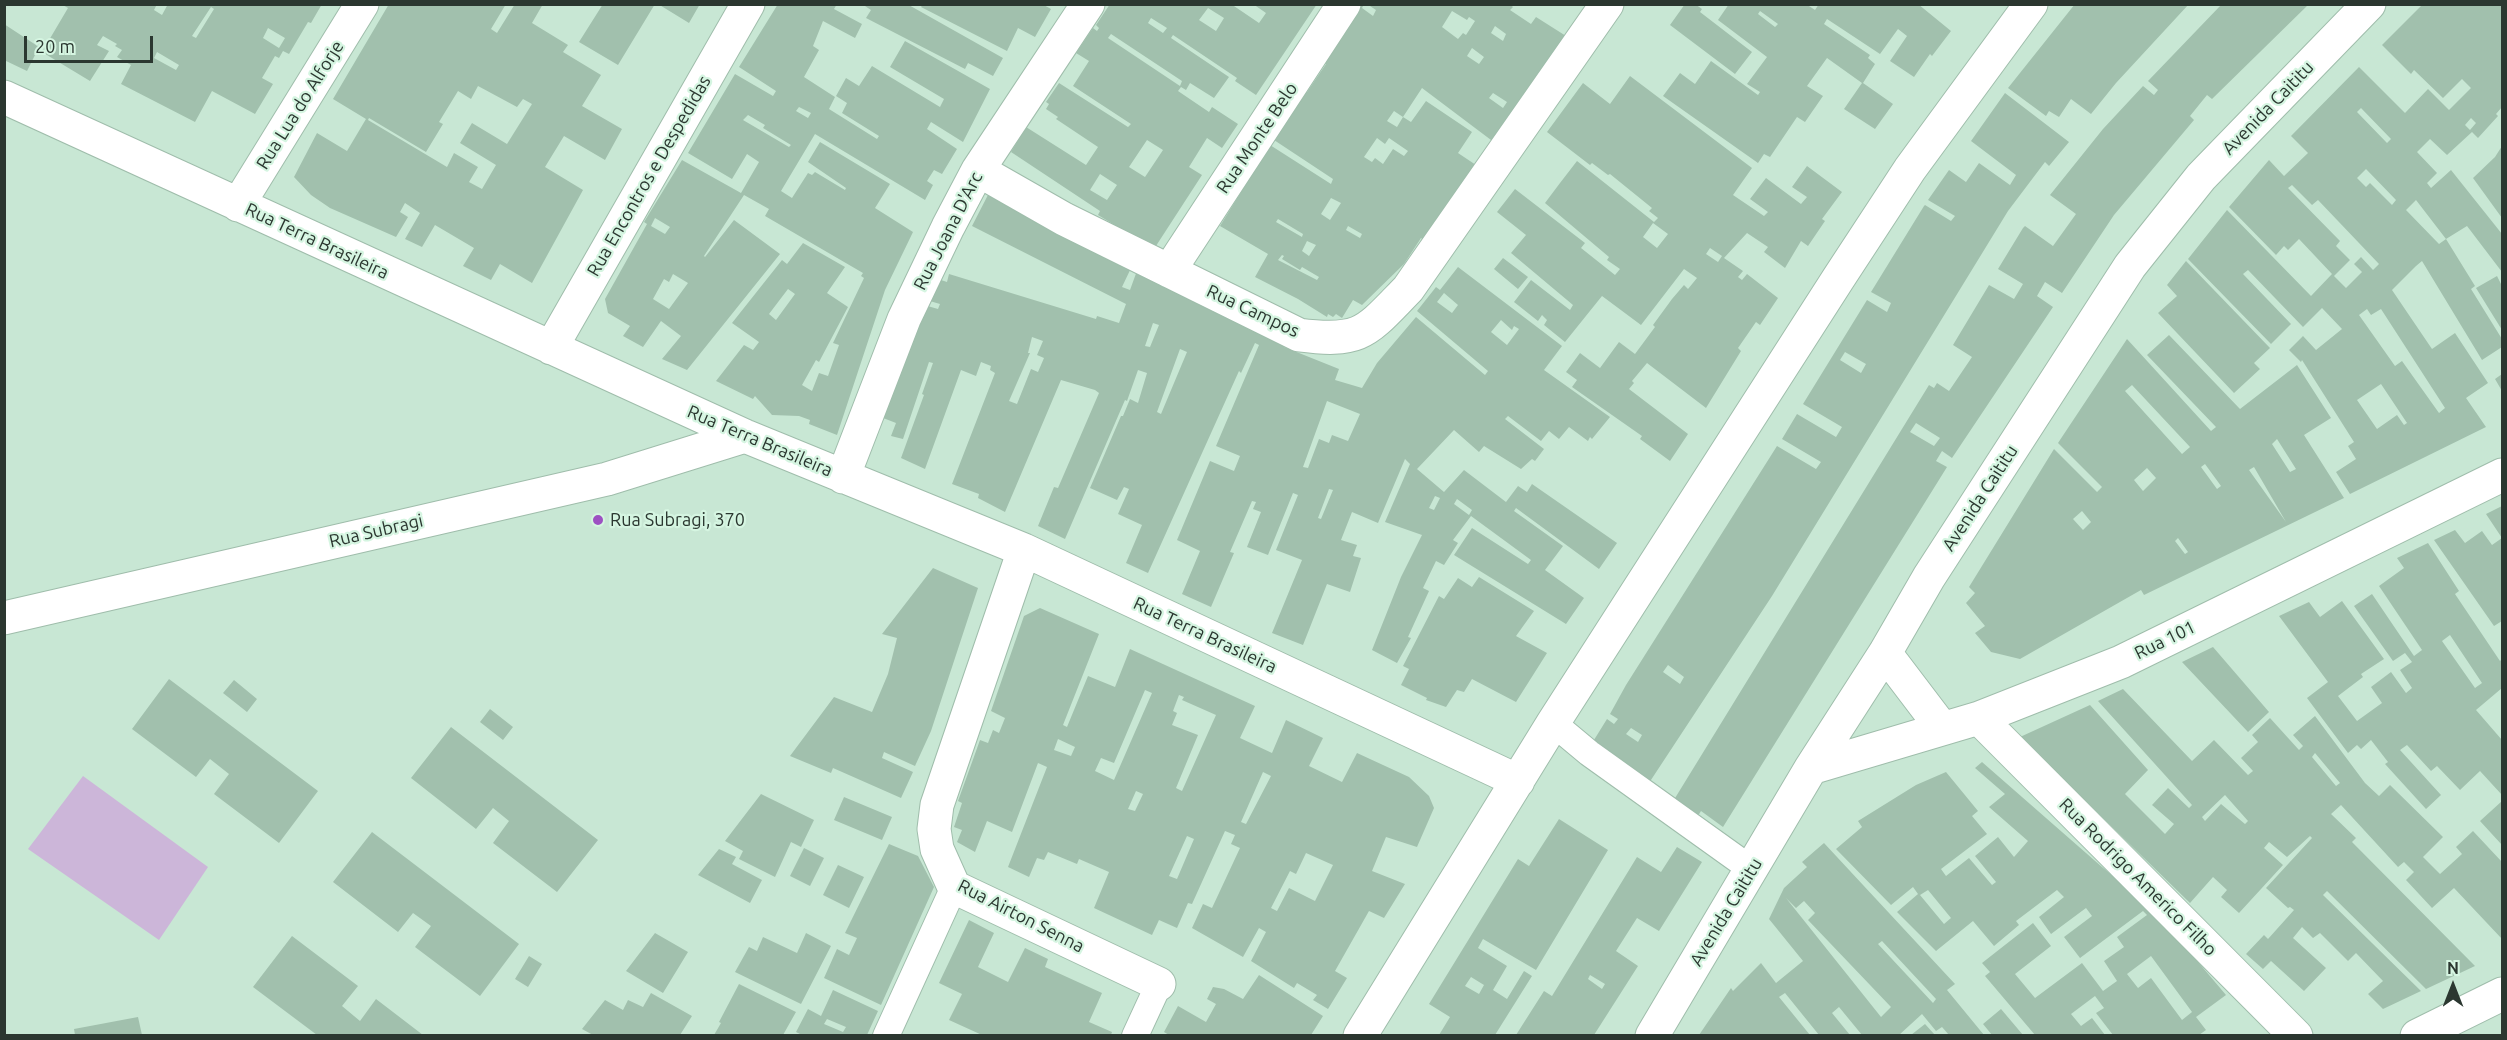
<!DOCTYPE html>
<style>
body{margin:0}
#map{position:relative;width:2507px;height:1040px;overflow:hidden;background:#c8e7d4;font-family:Ubuntu,sans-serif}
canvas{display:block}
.frame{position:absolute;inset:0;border:6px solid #2b3730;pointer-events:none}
.north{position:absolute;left:2423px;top:956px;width:60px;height:60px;-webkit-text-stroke:4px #d5f5e1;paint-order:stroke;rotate:0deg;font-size:16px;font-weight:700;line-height:24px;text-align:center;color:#2b3730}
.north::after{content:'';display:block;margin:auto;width:21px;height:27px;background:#2b3730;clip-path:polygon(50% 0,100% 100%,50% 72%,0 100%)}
.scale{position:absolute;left:24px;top:36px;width:129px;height:27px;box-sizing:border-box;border:3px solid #2b3730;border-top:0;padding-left:8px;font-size:18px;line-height:21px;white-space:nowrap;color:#2b3730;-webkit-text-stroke:4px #d5f5e1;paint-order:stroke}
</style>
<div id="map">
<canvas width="2507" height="1040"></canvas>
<div class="frame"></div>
<div class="north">N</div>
<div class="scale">20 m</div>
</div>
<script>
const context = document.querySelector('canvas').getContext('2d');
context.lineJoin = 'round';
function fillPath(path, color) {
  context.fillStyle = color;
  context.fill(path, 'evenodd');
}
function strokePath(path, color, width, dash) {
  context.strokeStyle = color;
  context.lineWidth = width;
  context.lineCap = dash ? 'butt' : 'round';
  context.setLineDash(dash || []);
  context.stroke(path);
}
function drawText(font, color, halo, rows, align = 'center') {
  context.font = font + ' Ubuntu,sans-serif';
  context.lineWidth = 4.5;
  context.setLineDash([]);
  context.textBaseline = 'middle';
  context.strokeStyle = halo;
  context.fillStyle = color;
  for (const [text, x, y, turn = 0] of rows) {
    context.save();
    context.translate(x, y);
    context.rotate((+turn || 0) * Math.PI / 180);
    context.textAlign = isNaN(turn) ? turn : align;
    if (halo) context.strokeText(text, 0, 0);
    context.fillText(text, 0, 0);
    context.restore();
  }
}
const green = new Path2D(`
 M83 776 208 867 159 940 28 849Z`);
const building = new Path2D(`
 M61 4H157L154 10 162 15 168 4H322L311 23 308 22 289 54 283 51 279 58 275 56 262 78 273 84 255 114 212 91 195 122 121 84 131 65 117 57 122 50 115 46 117 44 103 36 97 45 109 51 90 81 42 52 68 8ZM211 7 214 9 196 38 192 36ZM268 28 285 38 279 48 263 38ZM157 52 179 65 176 70 154 58Z
 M389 4H506L491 29 497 33 515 4H543L532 23 568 45 563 52 601 75 582 106 622 129 605 160 564 136 545 167 583 190 532 283 500 264 491 280 463 266 474 248 435 225 422 247 405 239 420 213 405 203 400 212 408 217 396 237 330 208 311 195 294 177 317 133 347 151 366 119 333 99ZM478 86 517 107 523 99 532 104 507 144 472 123 460 143 496 165 482 189 469 182 478 167 454 153 447 167 368 120 369 118 426 152 443 124 439 122 458 91 471 99Z
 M603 4H655L618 65 579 42Z
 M658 4H700L689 23Z
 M778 4H837L834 9 862 24 855 38 823 21 813 46 819 50 804 77 835 97 829 109 877 139 879 136 842 113 847 103 836 96 846 78 859 86 872 66 940 107 944 99 890 67 905 41 990 89 963 142 931 122 927 129 957 149 942 174 934 170 927 181 933 185 925 200 815 134 781 191 792 198 808 173 812 175 815 172 845 190 846 188 808 162 820 142 890 184 875 208 913 232 885 290 837 435 809 424 810 420 799 416 772 415 755 396 753 399 716 381 744 345 753 350 759 342 732 323 782 260 787 264 803 243 845 267 827 293 848 307 819 362 816 360 802 385 812 391 819 373 828 376 839 345 833 343 864 278 861 276 863 273 765 216 769 209 744 195 704 256 705 257 734 220 780 254 687 370 662 359 681 336 661 321 643 347 623 336 630 326 608 313 605 299 647 224 644 222 682 160 741 193 759 162 747 154 732 179 688 153 735 74 773 96 776 91 739 67ZM799 107 811 113 808 118 796 111ZM748 115 765 125 763 128 791 145 789 147 743 120ZM655 218 670 227 665 234 651 226ZM673 274 688 283 669 309 653 299 664 279 669 282ZM788 289 795 294 776 320 769 314Z
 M862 4H907L1003 58 993 76 968 63 965 69 866 18 871 10Z
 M923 4H1042L1051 9 1035 37 1018 28 1007 51 921 7Z
 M1110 4H1231L1259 23 1266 13 1253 4H1317L1256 95 1235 81 1237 78 1173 35 1171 38 1229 77 1214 98 1190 83 1186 90 1181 87 1178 91 1209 112 1212 107 1238 124 1222 148 1207 138 1189 167 1202 175 1154 249 1098 215 1100 211 1011 152 1026 127 1086 165 1098 147 1056 119 1058 117 1046 109 1049 104 1046 102 1059 83 1128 127 1131 124 1073 86 1089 61 1076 53 1093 28 1097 31 1099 28 1096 25ZM1208 8 1224 18 1216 31 1199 20ZM1151 18 1167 28 1163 33 1148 23ZM1111 34 1182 81 1180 86 1108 38ZM1147 140 1163 150 1145 177 1129 167ZM1100 174 1117 185 1107 200 1090 190Z
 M1360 4H1364L1362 8 1373 16 1376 10 1367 4H1510L1513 7 1510 10 1531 24 1536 17 1566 36 1495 143 1422 88 1403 117 1394 111 1387 121 1397 127 1403 117 1411 122 1426 101 1472 132 1458 153 1476 165 1427 243 1421 238 1404 264 1362 305 1353 300 1342 318 1336 314 1333 317 1328 314 1327 317 1298 299 1255 277 1268 254 1220 226 1270 145 1331 184 1333 179 1274 140 1304 91 1307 92 1326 64 1322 61ZM1452 11 1467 20 1469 17 1475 21 1466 35 1463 33 1458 39 1442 27ZM1495 26 1506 34 1503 41 1491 33ZM1472 48 1484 57 1479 64 1467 56ZM1493 93 1507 102 1503 108 1489 98ZM1377 138 1385 144 1389 138 1408 151 1404 156 1393 149 1383 164 1375 158 1372 162 1364 157ZM1331 198 1341 203 1330 220 1321 214ZM1278 219 1303 234 1302 237 1276 222ZM1348 226 1362 234 1360 238 1346 230ZM1307 241 1316 245 1309 256 1302 251ZM1282 255 1284 256 1282 259 1300 270 1302 267 1319 277 1317 280 1278 260Z
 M1685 4H1695L1702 9 1700 12 1752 52 1735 74 1670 25Z
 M1729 4H1811L1809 6 1815 10 1819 4H1918L1951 31 1932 56 1930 54 1914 77 1890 61 1907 36 1898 29 1880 54 1827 19 1824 24 1870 55 1868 58 1875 64 1863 83 1893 104 1875 129 1844 109 1862 83 1827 58 1807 86 1823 96 1805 122 1797 117 1770 157 1764 154 1758 163 1663 96 1680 73 1695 84 1711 61 1758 95 1760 92 1747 84 1767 57 1718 20ZM1760 11 1778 24 1775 27 1758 14Z
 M2075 4H2189L2116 83 2091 114 2071 99 2059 117 2049 111 2046 116 2008 88Z
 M2423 4H2502V107L2496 114 2498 116 2478 138 2472 132 2447 155 2430 139 2417 152 2437 173 2427 183 2431 188 2451 170 2502 234V272L2467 226 2446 239 2416 200 2406 210 2439 244 2446 239 2475 286 2471 289 2502 339V347L2482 360 2422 261 2416 266 2392 290 2432 349 2455 333 2488 383 2466 398 2486 427 2350 494 2336 472 2356 459 2348 446 2354 442 2302 360 2301 362 2289 350 2303 336 2316 350 2342 329 2322 308 2303 327 2248 270 2243 274 2291 324 2271 344 2188 259 2227 210 2311 296 2332 274 2299 239 2288 250 2284 246 2276 255 2229 207 2269 160 2284 176 2308 153 2291 136 2359 67 2405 113 2428 89 2449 110 2471 88 2462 79 2443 98 2414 70 2411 74 2382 45ZM2361 108 2391 139 2387 143 2357 112ZM2471 118 2476 123 2470 130 2465 125ZM2366 169 2396 200 2392 205 2370 183 2366 187 2357 178ZM2292 185 2312 205 2318 200 2379 264 2373 270 2361 257 2354 264 2362 272 2346 288 2334 276 2350 260 2336 246 2340 241 2288 188ZM2367 309 2371 315 2381 309 2445 408 2439 413 2402 361 2395 366 2359 315ZM2381 384 2407 423 2404 425 2397 415 2377 429 2357 400Z
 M2221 5H2308L2212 99 2207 95 2190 116 2194 120 2114 215 2062 293 2045 282 2037 296 2053 307 1952 458 1942 451 1936 461 1947 467 1723 827 1701 811 1696 819 1672 803 1929 385 1934 388 1937 383 1949 391 1972 357 1953 345 1989 285 2014 299 2023 284 1998 269 2023 228 2025 226 2053 246 2076 214 2050 195 2103 129 2143 86 2154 95 2158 90 2148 81ZM1916 423 1940 438 1934 446 1910 432Z
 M4 24 39 47 27 71 4 60Z
 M1630 76 1752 168 1733 195 1764 216 1768 212 1750 199 1766 178 1801 204 1807 197 1792 187 1807 166 1842 192 1822 219 1825 221 1808 246 1801 241 1785 268 1764 252 1768 247 1747 233 1724 258 1743 271 1738 277 1742 280 1747 274 1778 298 1760 325 1756 322 1738 348 1741 351 1706 408 1647 363 1632 381 1634 383 1629 389 1688 434 1670 461 1640 439 1642 436 1572 387 1577 380 1566 372 1580 353 1600 368 1619 342 1635 354 1655 327 1653 325 1672 299 1684 285 1688 289 1697 278 1684 269 1641 325 1602 296 1565 342 1544 325 1547 320 1542 315 1538 321 1514 302 1531 280 1570 310 1573 305 1511 253 1526 235 1497 212 1515 189 1585 243 1581 248 1615 275 1620 269 1607 260 1609 257 1545 203 1560 183 1577 161 1654 222 1653 223 1658 218 1649 211 1652 208 1610 174 1608 175 1592 163 1590 165 1547 132 1583 83 1610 104ZM1653 223 1668 234 1657 248 1643 237ZM1710 248 1722 256 1718 262 1706 254Z
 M2005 93 2069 142 2049 166 2045 162 2008 211 1772 596 1647 786 1589 748 1607 719 1614 724 1618 719 1610 714 1626 685 1777 446 1816 469 1821 462 1782 439 1797 414 1836 437 1842 427 1803 404 1867 300 1887 312 1891 303 1871 292 1924 206 1925 205 1951 221 1955 216 1928 200 1949 170 1966 182 1979 163 2010 185 2016 175 1971 141ZM1845 352 1866 364 1861 373 1840 360ZM1668 665 1684 677 1680 684 1663 672ZM1631 728 1642 735 1638 742 1626 734Z
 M2502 146V218L2473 178 2495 157Z
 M989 193 1132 266 1122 287 1130 290 1138 268 1287 342 1284 347 1339 369 1335 380 1362 388 1377 363 1416 317 1485 375 1488 371 1417 311 1436 287 1440 290 1458 267 1562 346 1544 370 1610 417 1592 439 1590 437 1588 441 1569 427 1559 439 1549 431 1541 441 1508 416 1505 419 1544 449 1535 461 1532 459 1521 469 1484 446 1479 452 1454 430 1417 469 1444 492 1464 470 1506 502 1518 486 1527 492 1532 484 1617 543 1599 569 1516 508 1514 511 1563 546 1545 570 1584 598 1566 624 1454 555 1472 528 1528 564 1531 560 1471 516 1453 540 1458 543 1444 565 1436 561 1423 588 1429 591 1408 637 1411 638 1397 663 1372 650 1401 577 1422 535 1385 522 1410 464 1405 459 1378 523 1352 512 1341 540 1357 545 1353 556 1361 558 1350 592 1327 584 1303 645 1272 633 1302 560 1276 550 1298 495 1293 493 1268 555 1247 547 1261 512 1253 509 1256 502 1252 501 1230 552 1234 553 1211 607 1182 594 1200 551 1177 540 1210 461 1234 471 1240 456 1216 446 1259 345 1255 343 1241 373 1239 371 1148 573 1126 563 1142 525 1118 514 1129 489 1124 487 1117 500 1090 488 1121 416H1123L1130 399 1138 403 1147 373 1138 370 1127 401 1125 400 1065 539 1038 526 1054 487 1058 488 1099 393 1095 390 1061 380 1005 512 978 498 979 494 952 484 995 373 990 370 991 366 981 362 976 376 961 370 925 469 901 458 924 395 922 394 933 363 929 362 903 439 891 436 896 423 878 416 917 303 938 309 940 304 923 299 929 276 947 282 949 274 1096 319 1097 316 1119 323 1126 304 972 226ZM1444 293 1458 305 1452 313 1437 302ZM1501 320 1512 330 1514 326 1519 329 1507 345 1491 332ZM1153 323 1159 325 1150 347 1145 346ZM1032 337 1043 341 1037 355 1044 358 1038 372 1031 369 1017 404 1009 401 1030 353H1028ZM1180 349 1187 352 1161 414 1157 412ZM1327 401 1360 414 1348 441 1332 435 1329 443 1319 439 1308 468 1303 467ZM1329 489 1333 490 1321 519 1318 518ZM1435 496 1440 498 1434 510 1429 508ZM1457 499 1472 510 1469 515 1454 504Z
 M1503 258 1528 277 1518 289 1494 269Z
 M2186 261 2270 348 2254 363 2260 369 2234 393 2158 313 2177 296 2167 285Z
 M2497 276 2502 286V330L2476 288Z
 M2169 335 2240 409 2297 365 2331 418 2304 435 2344 498 2144 595 2141 590 2020 659 1991 652 1975 633 1985 626 1966 603 1975 593 1969 587 2054 449 2097 492 2102 487 2058 443 2127 339 2211 431 2216 427 2147 355ZM2132 385 2190 447 2182 454 2125 391ZM2277 439 2296 469 2290 472 2272 444ZM2205 464 2221 486 2217 489 2201 467ZM2254 467 2286 522 2249 470ZM2147 468 2156 478 2143 491 2134 480ZM2082 511 2091 522 2083 530 2073 519ZM2178 538 2188 552 2185 554 2175 541Z
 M2502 374V391L2495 379Z
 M2502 506V621L2494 626 2434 540 2455 530 2465 543 2482 531 2492 545 2502 538 2486 514Z
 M2428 543 2459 591 2455 594 2500 661 2502 659V688L2476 710 2502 740V795L2480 771 2460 790 2437 766 2431 771 2407 745 2400 750 2441 795 2426 809 2385 764 2388 762 2371 740 2361 749 2357 745 2348 753 2307 698 2328 682 2279 616 2309 602 2320 617 2342 601 2384 659 2361 674 2363 677 2338 696 2357 721 2382 703 2371 687 2391 672 2406 693 2412 688 2400 670 2412 662 2405 653 2393 661 2354 606 2372 594 2414 656 2422 650 2379 586 2404 568 2397 558ZM2450 635 2482 683 2475 688 2442 641Z
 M933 568 978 588 931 731 915 766 884 752 882 758 913 772 901 798 833 768 831 773 790 756 834 697 872 712 888 674 897 638 882 634Z
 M1479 577 1534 611 1516 636 1547 653 1516 702 1472 679 1464 692 1457 690 1446 707 1426 700 1427 698 1401 685 1409 669 1403 666 1439 596 1444 599 1458 578 1472 587Z
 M1040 608 1099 634 1063 725 1067 727 1088 676 1115 687 1130 649 1255 706 1240 738 1272 753 1286 720 1323 738 1309 766 1342 782 1357 753 1409 777 1429 796 1434 808 1417 847 1386 837 1372 871 1405 884 1384 918 1369 911 1335 971 1347 978 1328 1009 1313 1000 1317 995 1297 983 1294 988 1251 961 1266 932 1259 928 1243 957 1192 928 1203 904 1212 908 1240 848 1231 844 1235 835 1225 831 1192 904 1188 903 1177 928 1159 920 1152 935 1094 908 1109 872 1079 859 1077 864 1048 852 1044 860 1037 858 1029 877 1008 867 1047 767 1038 763 1012 832 987 821 975 852 957 842 962 830 954 827 962 803 958 801 980 740 988 743 993 730 999 733 1005 718 991 711 1024 616ZM1145 690 1152 693 1114 780 1095 771 1101 758 1114 763ZM1179 695 1184 697 1182 700 1216 715 1182 791 1176 788 1198 735 1172 725 1177 713 1173 711ZM1058 739 1075 747 1071 756 1054 750ZM1263 772 1271 776 1246 824 1241 822ZM1136 791 1143 794 1135 811 1128 809ZM1187 836 1194 839 1177 879 1169 876ZM1306 853 1333 865 1315 901 1289 888 1277 911 1271 908 1290 871 1296 874Z
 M2213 647 2269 712 2248 732 2182 662Z
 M169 679 318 791 279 843 214 794 229 774 210 759 196 777 132 729Z
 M234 680 257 699 247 712 223 693Z
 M2123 689 2192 761 2214 740 2248 775 2253 771 2241 758 2258 742 2252 735 2270 718 2299 750 2303 746 2293 735 2315 716 2365 783 2379 796 2390 785 2443 837 2423 857 2440 874 2462 854 2456 847 2473 831 2502 862V939L2454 888 2432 908 2406 880 2414 872 2404 862 2398 867 2341 805 2331 814 2356 838 2352 842 2475 966 2426 989 2327 891 2323 895 2421 991 2383 1009 2368 994 2383 981 2356 953 2348 961 2320 933 2313 938 2302 927 2293 938 2326 968 2304 991 2271 961 2263 969 2246 954 2264 935 2268 939 2294 910 2290 907 2288 908 2266 888 2312 838 2310 836 2287 857 2269 842 2264 848 2283 865 2239 913 2221 897 2227 890 2213 877 2190 903 2020 737 2090 705 2148 770 2125 794 2165 834 2174 824 2152 805 2168 788 2189 808 2192 805 2098 701ZM2315 753 2340 783 2336 786 2312 757ZM2225 795 2248 821 2245 824 2221 804 2205 821 2202 817Z
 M490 709 513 727 503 740 480 722Z
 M451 727 598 840 557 892 493 843 509 821 493 808 476 829 411 778Z
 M1982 762 2102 867 2154 910 2226 995 2196 1017 2206 1030 2199 1035H2113L2096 1013 2104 1008 2095 996 2071 1014 2081 1026 2092 1018 2105 1035H2035L1985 976 1990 972 1982 963 2033 923 2051 946 2015 974 2035 998 2082 963 2103 991 2117 981 2104 961 2124 947 2117 937 2147 915 2143 911 2080 958 2064 937 2092 916 2086 908 2051 934 2039 917 2064 897 2057 890 2016 921 2019 925 1994 946 1973 921 1936 951 1897 912 1918 894 1913 887 1891 905 1836 849 1862 827 1858 821 1916 785 1946 772 1978 811 1972 816 1987 834 1941 869 1946 876 1969 858 1992 885 1996 882 1975 856 1998 837 2014 857 2028 841 1989 807 2005 794 1975 768ZM1928 890 1951 918 1944 924 1920 895ZM2151 956 2192 1012 2182 1020 2151 978 2138 988 2127 974Z
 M761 794 814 820 801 847 791 842 775 877 739 859 743 851 725 841Z
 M844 797 892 817 882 840 834 820Z
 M2502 801V845L2480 821Z
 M1559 819 1608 850 1536 970 1483 939 1478 948 1507 966 1493 990 1507 999 1524 971 1532 976 1495 1035H1439L1450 1017 1429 1004 1518 859 1529 866ZM1471 977 1484 985 1479 994 1465 986Z
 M372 832 519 944 480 996 415 947 431 926 413 913 398 932 333 882Z
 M1824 843 1955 984 1947 990 1984 1035H1949L1942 1027 1936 1031 1922 1014 1899 1035H1862L1839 1007 1832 1013 1850 1035H1819L1785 993 1779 997 1810 1035H1699L1731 988 1733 991 1761 963 1776 983 1803 961 1769 919 1784 888 1807 867 1802 862ZM1786 898 1796 908 1804 901 1815 913 1808 920 1891 1007 1881 1017ZM1882 941 1936 999 1933 1003 1878 944Z
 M889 844 918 856 934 887 881 1005 824 978 837 949 849 955 857 938 845 933Z
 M1677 847 1702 862 1659 931 1637 918 1616 951 1638 966 1594 1035H1516L1544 991 1552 996 1637 857 1661 872ZM1590 975 1605 984 1602 989 1588 979Z
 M804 848 824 858 810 886 790 876Z
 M719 849 736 857 732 864 762 880 750 903 698 875Z
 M838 865 864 877 849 908 823 895Z
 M969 920 994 933 978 967 1008 982 1025 948 1048 959 1045 967 1102 993 1089 1022 1112 1032 1111 1035H982L949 1020 962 994 939 983Z
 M655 933 688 952 663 993 626 971Z
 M806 933 831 946 801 1004 735 972 749 947 757 951 763 937 797 953Z
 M292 936 358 986 342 1006 360 1021 376 999 423 1035H317L253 987Z
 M529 956 542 964 528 987 515 979Z
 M1259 975 1323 1016 1311 1035H1169L1164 1032 1178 1006 1206 1022 1216 1004 1207 999 1213 987 1224 989 1243 999Z
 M739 984 796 1012 783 1035H714L721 1023 719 1022Z
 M833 990 878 1011 867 1035H802L796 1032 808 1009 821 1016ZM827 1019 846 1027 843 1032 824 1024Z
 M651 993 692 1016 680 1035H593L582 1029 605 1000 623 1010 628 1000 643 1007Z
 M2001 1009 2023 1035H1992L1983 1024Z
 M138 1017 142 1035H75L74 1029Z
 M1925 1024 1935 1035H1911Z`);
const service = new Path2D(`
 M1553 723 1589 753 1751 869
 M886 1036 954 887
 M1135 1036 1159 984`);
const minor = new Path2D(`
 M4 97 745 436 1024 550 1518 781
 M978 170 1064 219 1299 335C1362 343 1366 332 1408 289L1607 4
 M238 205 362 4
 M1169 271 1344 4
 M551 348 748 4
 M843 477 904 319 948 227 978 170 1088 4
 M1024 550 937 805 934 829 937 849 954 887 1159 984
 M4 618 607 479 745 436
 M1885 653 1942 728
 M1979 718 2296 1036
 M1811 768 1979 718 2121 662 2502 475
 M1360 1036 1553 723 1838 279 1910 169 2031 4
 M1652 1036 1811 768 1885 653 1929 577 2130 266 2201 177 2369 4
 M2417 1036 2502 994`);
const markers = [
 [598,520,6,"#9d50c2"]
];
const streetNames = [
 ["Rua Lua do Alforje",300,105,-58],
 ["Avenida Caititu",2268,108,-46],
 ["Rua Monte Belo",1257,138,-56],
 ["Rua Encontros e Despedidas",649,176,-60],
 ["Rua Joana D'Arc",948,231,-63],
 ["Rua Terra Brasileira",317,241,25],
 ["Rua Campos",1253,311,25],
 ["Rua Terra Brasileira",760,441,23],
 ["Avenida Caititu",1980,498,-57],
 ["Rua Subragi",376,531,-13],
 ["Rua Terra Brasileira",1205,635,25],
 ["Rua 101",2165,640,-26],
 ["Rua Rodrigo Americo Filho",2138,877,45],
 ["Avenida Caititu",1726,912,-59],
 ["Rua Airton Senna",1021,916,27]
];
const poiNames = [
 ["Rua Subragi, 370",610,520]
];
fillPath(green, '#ccb6d9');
fillPath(building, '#a1c0ad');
strokePath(service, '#9fbdab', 28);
strokePath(minor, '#9fbdab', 35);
strokePath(service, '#fff', 26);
strokePath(minor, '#fff', 33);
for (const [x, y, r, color] of markers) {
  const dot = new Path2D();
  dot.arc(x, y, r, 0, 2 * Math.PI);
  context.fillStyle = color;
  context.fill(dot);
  strokePath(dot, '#d5f5e1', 2);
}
drawText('18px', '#2b3730', '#d5f5e1', streetNames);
drawText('18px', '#2b3730', '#d5f5e1', poiNames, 'left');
</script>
